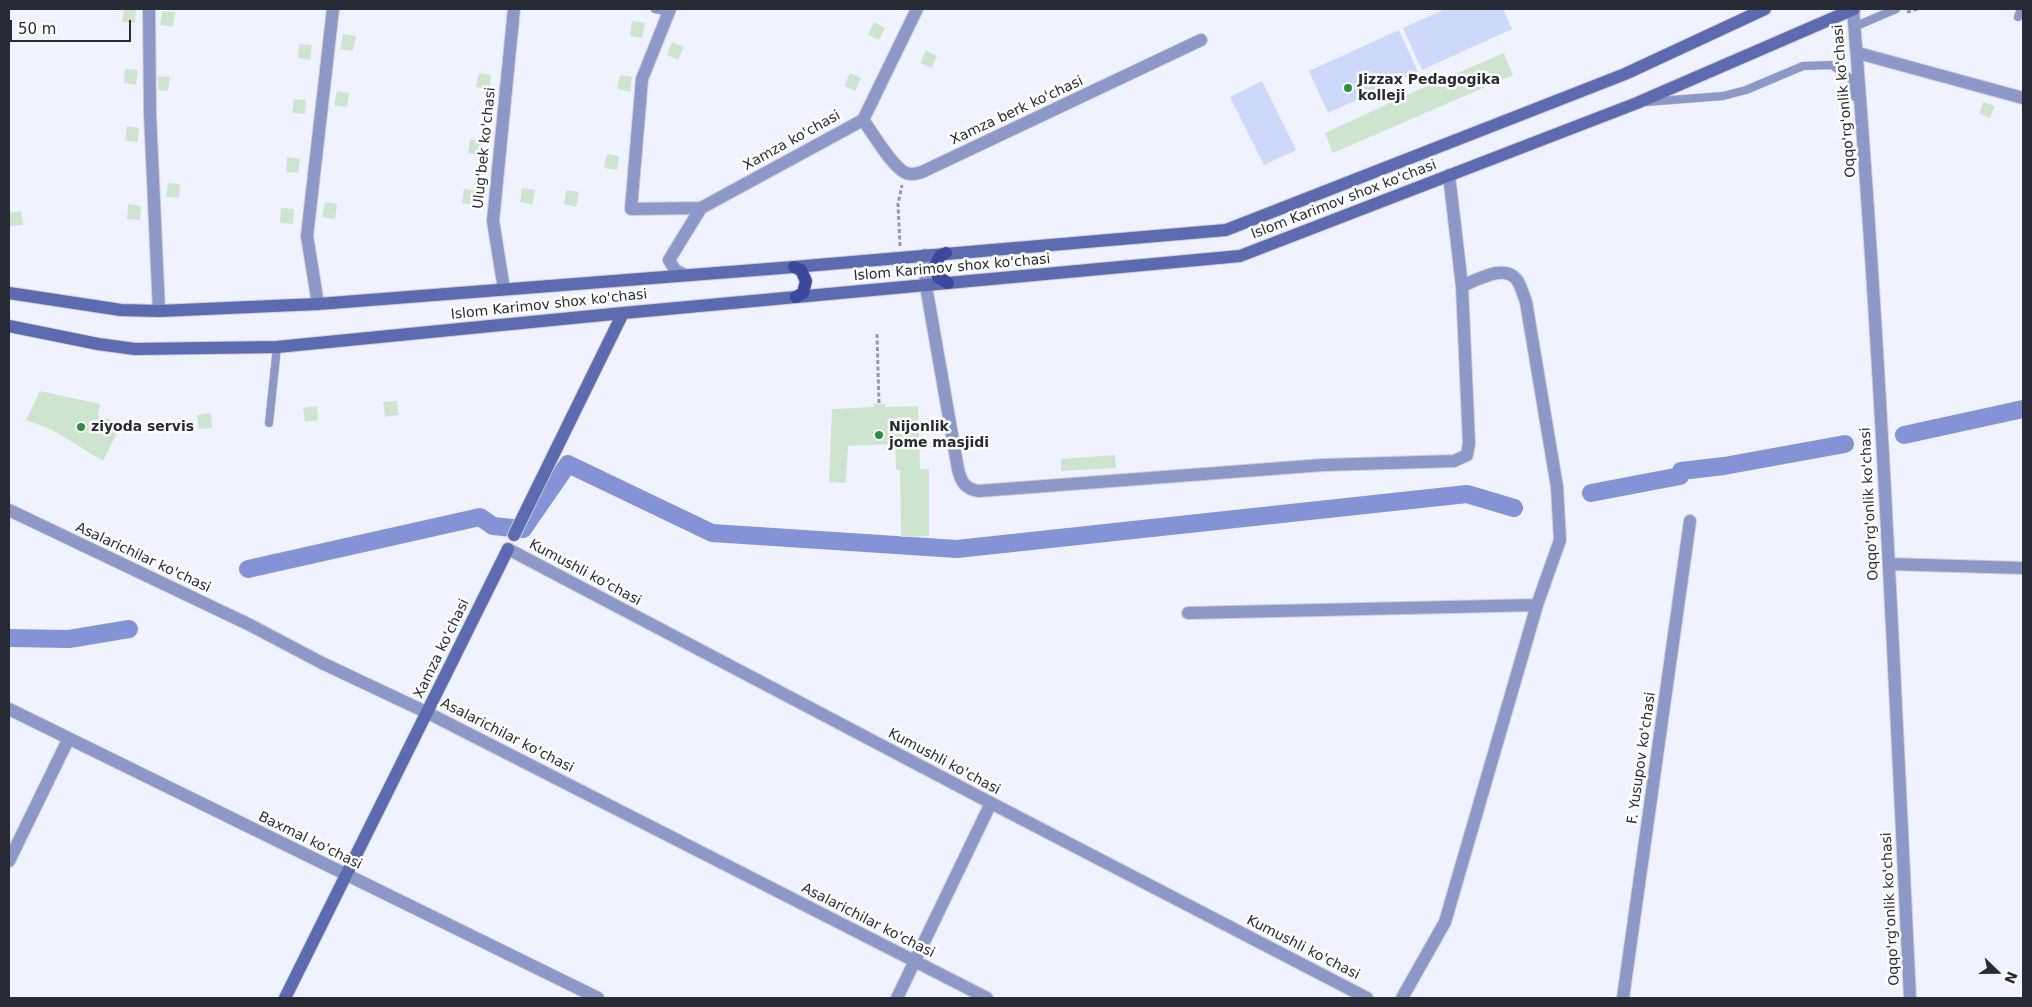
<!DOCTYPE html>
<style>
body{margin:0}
#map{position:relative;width:2032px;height:1007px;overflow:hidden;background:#f0f3ff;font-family:"DejaVu Sans",sans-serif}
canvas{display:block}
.frame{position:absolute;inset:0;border:10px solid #282a35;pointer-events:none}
.north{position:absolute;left:1972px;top:947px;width:50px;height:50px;-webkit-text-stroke:4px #fff;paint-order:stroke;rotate:112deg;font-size:14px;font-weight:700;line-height:20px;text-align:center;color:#282a35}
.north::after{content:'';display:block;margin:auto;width:18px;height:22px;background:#282a35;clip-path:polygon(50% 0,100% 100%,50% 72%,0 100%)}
.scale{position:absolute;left:10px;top:20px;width:121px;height:22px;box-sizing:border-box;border:2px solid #282a35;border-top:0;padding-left:6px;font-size:15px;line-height:18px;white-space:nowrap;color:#282a35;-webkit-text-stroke:4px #fff;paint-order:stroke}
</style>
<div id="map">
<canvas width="2032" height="1007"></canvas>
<div class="frame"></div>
<div class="north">N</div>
<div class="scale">50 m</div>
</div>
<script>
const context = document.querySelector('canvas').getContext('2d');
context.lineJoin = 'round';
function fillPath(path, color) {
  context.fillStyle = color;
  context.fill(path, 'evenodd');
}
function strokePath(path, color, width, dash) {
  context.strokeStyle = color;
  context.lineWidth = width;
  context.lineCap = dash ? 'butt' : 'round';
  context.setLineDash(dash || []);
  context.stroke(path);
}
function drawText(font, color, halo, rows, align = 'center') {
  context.font = font + ' "DejaVu Sans",sans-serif';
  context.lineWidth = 5;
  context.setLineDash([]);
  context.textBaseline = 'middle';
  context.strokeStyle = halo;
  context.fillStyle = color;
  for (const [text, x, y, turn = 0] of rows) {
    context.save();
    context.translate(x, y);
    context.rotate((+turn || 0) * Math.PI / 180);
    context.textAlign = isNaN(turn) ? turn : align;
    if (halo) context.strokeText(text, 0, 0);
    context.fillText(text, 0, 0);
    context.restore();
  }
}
const green = new Path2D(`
 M1445 9H1503L1512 29 1422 70 1403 28Z
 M1399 30 1418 72 1328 113 1309 71Z
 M1262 81 1296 150 1264 165 1230 97Z`);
const canal = new Path2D(`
 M1904 435 2023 409
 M1591 493 1680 476 1681 471 1724 466 1845 444
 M248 569 480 517 493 526 523 529 568 464 712 533 957 549 1467 494 1514 508
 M9 638 69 639 129 629`);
const building = new Path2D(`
 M124 9H136L135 23 122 22Z
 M162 11 175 12 173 27 160 25Z
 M632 21 645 23 642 38 630 36Z
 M874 22 885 28 879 40 868 35Z
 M343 34 356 36 353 51 340 49Z
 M672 42 684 47 678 60 667 55Z
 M299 44 312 45 310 60 298 58Z
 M926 50 937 56 932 68 920 63Z
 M1504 53 1513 75 1333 153 1325 133 1418 90Z
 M125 69 138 70 136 85 124 83Z
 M479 73 491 75 489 89 476 87Z
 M850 73 861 78 855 91 844 86Z
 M620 75 632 77 630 92 617 89Z
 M158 76 170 77 168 91 158 90Z
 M337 91 349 93 347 107 334 105Z
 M294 99 306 100 305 114 292 113Z
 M1983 102 1995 106 1990 118 1979 114Z
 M127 126 139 128 138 142 125 141Z
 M470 139 483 141 480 155 468 153Z
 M607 154 619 156 617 170 604 168Z
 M287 157 300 159 298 173 286 172Z
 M168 183 180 184 179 198 166 197Z
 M522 188 535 190 532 205 520 202Z
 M464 189 477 191 474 205 462 203Z
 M566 190 579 192 576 207 564 204Z
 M325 202 337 204 335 219 322 217Z
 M128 204 141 206 140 220 127 219Z
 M281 208 294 209 293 224 280 223Z
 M21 211 23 225 10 226 9 213Z
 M40 391 100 404 98 416 122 423 103 461 52 430 26 420Z
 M397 401 399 415 385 417 383 402Z
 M874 404H885V407L918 406 920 469H929V536L901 537 900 470H896L895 444 848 446 846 483 829 482 832 409 874 407Z
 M317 406 318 420 305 422 303 408Z
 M211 413 212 428 199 429 197 415Z
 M1115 455 1116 468 1061 471V459Z`);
const path = new Path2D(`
 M1907 12 1918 9
 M900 246 898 204 902 185
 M877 334 879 404`);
const service = new Path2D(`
 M655 9 669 12
 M2018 17 2021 9
 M1854 27 1896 9
 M1646 102 1723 96 1746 90 1803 66 1832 65 1850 78 1855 97
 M269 423 277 347`);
const minor = new Path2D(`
 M149 9 150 114 159 311
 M670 9 642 79 631 209 701 208
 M1858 53 2023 98
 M863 120C873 133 892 167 906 173 912 175 916 174 922 172L1201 40
 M925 255 926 286 958 469C961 482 965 489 979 491L1323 465 1454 461 1467 455 1469 443 1462 286 1449 175
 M685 275 675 270 669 260 701 208 863 120 917 9
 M1462 286C1477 280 1505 263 1517 280 1521 286 1523 294 1526 302L1557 487 1560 540 1537 605
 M504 289 493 221 514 9
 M318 304 307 236 333 9
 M9 510 250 625 322 663 428 713 987 998
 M508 549 991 803 1367 998
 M1889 564 2023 568
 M1188 613 1537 605 1445 922 1402 998
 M9 709 598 998
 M9 861 68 740
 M897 998 991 803
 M1623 998 1690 521`);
const tertiary = new Path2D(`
 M1853 9C1880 338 1894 668 1910 998`);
const secondary = new Path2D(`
 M9 293 121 310 159 311 318 304 794 267 1226 230 1625 74 1765 9
 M9 326 98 344 135 349 277 347 623 313 1240 256 1637 103 1854 9
 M514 535 623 313
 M285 998 508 549`);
const primary = new Path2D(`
 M946 253 940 256 935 266 938 277 948 283
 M794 267 801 270 806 281 803 293 796 297`);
const markers = [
 [1348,88,5,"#2e8d3f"],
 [81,427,5,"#2e8d3f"],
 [879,435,5,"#2e8d3f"]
];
const poiNames = [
 ["Jizzax Pedagogika",1358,80],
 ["kolleji",1358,96],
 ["ziyoda servis",91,427],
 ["Nijonlik",889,427],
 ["jome masjidi",889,443]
];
const streetNames = [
 ["Oqqo'rg'onlik ko'chasi",1845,101,-95],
 ["Xamza berk ko'chasi",1017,111,-25],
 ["Xamza ko'chasi",792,141,-29],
 ["Ulug'bek ko'chasi",485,148,-84],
 ["Islom Karimov shox ko'chasi",1344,200,-21],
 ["Islom Karimov shox ko'chasi",952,268,-5],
 ["Islom Karimov shox ko'chasi",549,305,-6],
 ["Oqqo'rg'onlik ko'chasi",1870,504,-93],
 ["Asalarichilar ko'chasi",143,558,25],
 ["Kumushli ko'chasi",585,573,28],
 ["Xamza ko'chasi",442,649,-64],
 ["Asalarichilar ko'chasi",507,736,27],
 ["F. Yusupov ko'chasi",1642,758,-82],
 ["Kumushli ko'chasi",944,762,28],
 ["Baxmal ko'chasi",310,841,26],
 ["Oqqo'rg'onlik ko'chasi",1891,909,-93],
 ["Asalarichilar ko'chasi",868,921,27],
 ["Kumushli ko'chasi",1303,948,27]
];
fillPath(green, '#ced8fa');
strokePath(canal, '#8393d5', 18);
fillPath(building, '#cde5ce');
strokePath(service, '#cccfdb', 9);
strokePath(minor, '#cccfdb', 14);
strokePath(tertiary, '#cccfdb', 14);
strokePath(secondary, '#cccfdb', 14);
strokePath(primary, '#cccfdb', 14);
strokePath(path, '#9799a5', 3, [4, 2.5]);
strokePath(service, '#8c98c8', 8);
strokePath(minor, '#8c98c8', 12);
strokePath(tertiary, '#8c98c8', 12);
strokePath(secondary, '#5c6baf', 12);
strokePath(primary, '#3c489c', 12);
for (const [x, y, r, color] of markers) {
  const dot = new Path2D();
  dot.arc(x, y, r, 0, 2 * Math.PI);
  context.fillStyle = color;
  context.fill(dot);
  strokePath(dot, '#fff', 2);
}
drawText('bold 14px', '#282a35', '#fff', poiNames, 'left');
drawText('14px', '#282a35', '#fff', streetNames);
</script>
